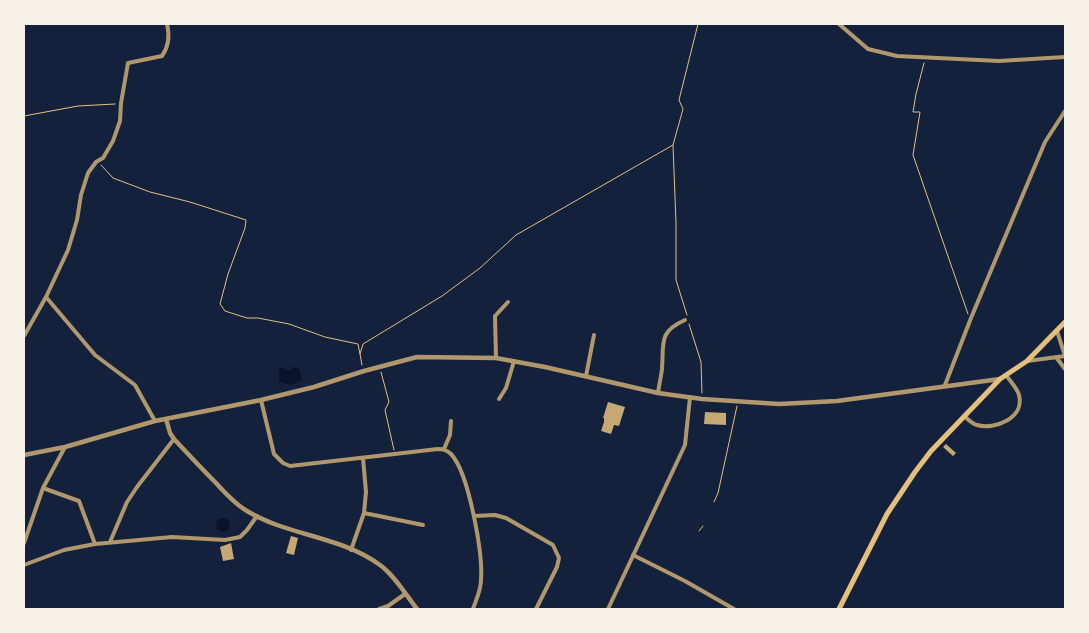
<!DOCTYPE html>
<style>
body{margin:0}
#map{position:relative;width:1089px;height:633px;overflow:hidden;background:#14213d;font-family:Manrope,sans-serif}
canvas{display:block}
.frame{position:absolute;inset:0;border:25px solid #f6f1e7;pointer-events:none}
</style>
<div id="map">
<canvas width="1089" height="633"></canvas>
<div class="frame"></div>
</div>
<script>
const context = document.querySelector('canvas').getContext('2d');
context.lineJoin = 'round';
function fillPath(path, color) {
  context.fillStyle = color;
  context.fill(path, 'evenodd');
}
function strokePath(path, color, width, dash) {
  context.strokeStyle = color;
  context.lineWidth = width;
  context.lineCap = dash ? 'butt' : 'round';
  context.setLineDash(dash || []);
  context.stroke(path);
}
const water = new Path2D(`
 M283 367 286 370H290L292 367 299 368 302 380 291 385 279 382V369Z
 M216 525a7 7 0 1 1 14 0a7 7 0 1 1-14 0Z`);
const building = new Path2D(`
 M608 402 625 407 619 426 614 425 611 434 601 431 604 422V418H603Z
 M705 412 726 413V425L704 424Z
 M946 444 956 453 953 456 943 447Z
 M291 536 298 538 294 555 286 553Z
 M231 543 234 559 223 561 220 547Z`);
const path = new Path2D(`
 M924 63 916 94 913 112H920L913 155 968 314
 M24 116 78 106 115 104
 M101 165 113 178 150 192 190 202 246 220 245 228 228 274 220 304 225 311 247 318H258L289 324 325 337 358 344 360 354
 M687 315 676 280V223L673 145 683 109 679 100 698 24
 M689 324 701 362 702 393
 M362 365 360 354 363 344 442 296 480 268 516 235 673 145
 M381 372 389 402 385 410 394 450
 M714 502 718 493 737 406
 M699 531 703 526`);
const minor = new Path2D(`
 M839 24 868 49 897 56 999 61 1065 57
 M46 297 95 355 135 385 155 421
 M1057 331 1065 356
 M24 336 46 297 68 250 77 220 81 195 88 173 96 162 103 158 113 141 120 121 121 103 128 63 162 56C169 46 170 36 167 24
 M1056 357 1065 369
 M496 358 495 316 508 302
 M1027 361 1065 356
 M586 376 594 335
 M945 385 971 318 1045 142 1065 111
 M658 393C659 385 661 377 662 369 664 343 658 332 685 320
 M499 399 506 388 514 361
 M261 400 274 454 283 463 290 466 438 449C443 449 447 450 451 454 469 473 483 554 481 580 481 590 476 600 473 609
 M964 416C968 419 972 424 977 425 995 430 1025 418 1019 395 1017 388 1010 381 1006 375
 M444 449 450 435 451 421
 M43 488 79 501 95 544
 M364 513 423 525
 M474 516 495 515 506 518 553 545 559 558 557 567 536 609
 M110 542 127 502 137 487 174 439
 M24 543 43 488 65 447
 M351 550 364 513 366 492 363 458
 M633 555 685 581 734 609
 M24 565 64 550 95 544 172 537 225 540 240 537 247 530 257 516
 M379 609 388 606 405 594
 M608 609 685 445 690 397`);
const tertiary = new Path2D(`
 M166 419 170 433 174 439C188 454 202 469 216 483 225 493 235 504 247 511 288 536 341 536 380 565 395 576 406 595 417 609
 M24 455 65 447 155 421 261 400 314 387 364 371 417 357 496 358 545 367 658 393 702 399 779 404 837 401 1000 379`);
const secondary = new Path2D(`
 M839 609 887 514 915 472 931 451 1000 379 1027 361 1065 322`);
fillPath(water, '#0b132b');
fillPath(building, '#c6a872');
strokePath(path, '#e5c07b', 1);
strokePath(minor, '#b1986c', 4);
strokePath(tertiary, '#b1986c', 4.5);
strokePath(secondary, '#e5c07b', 5);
</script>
